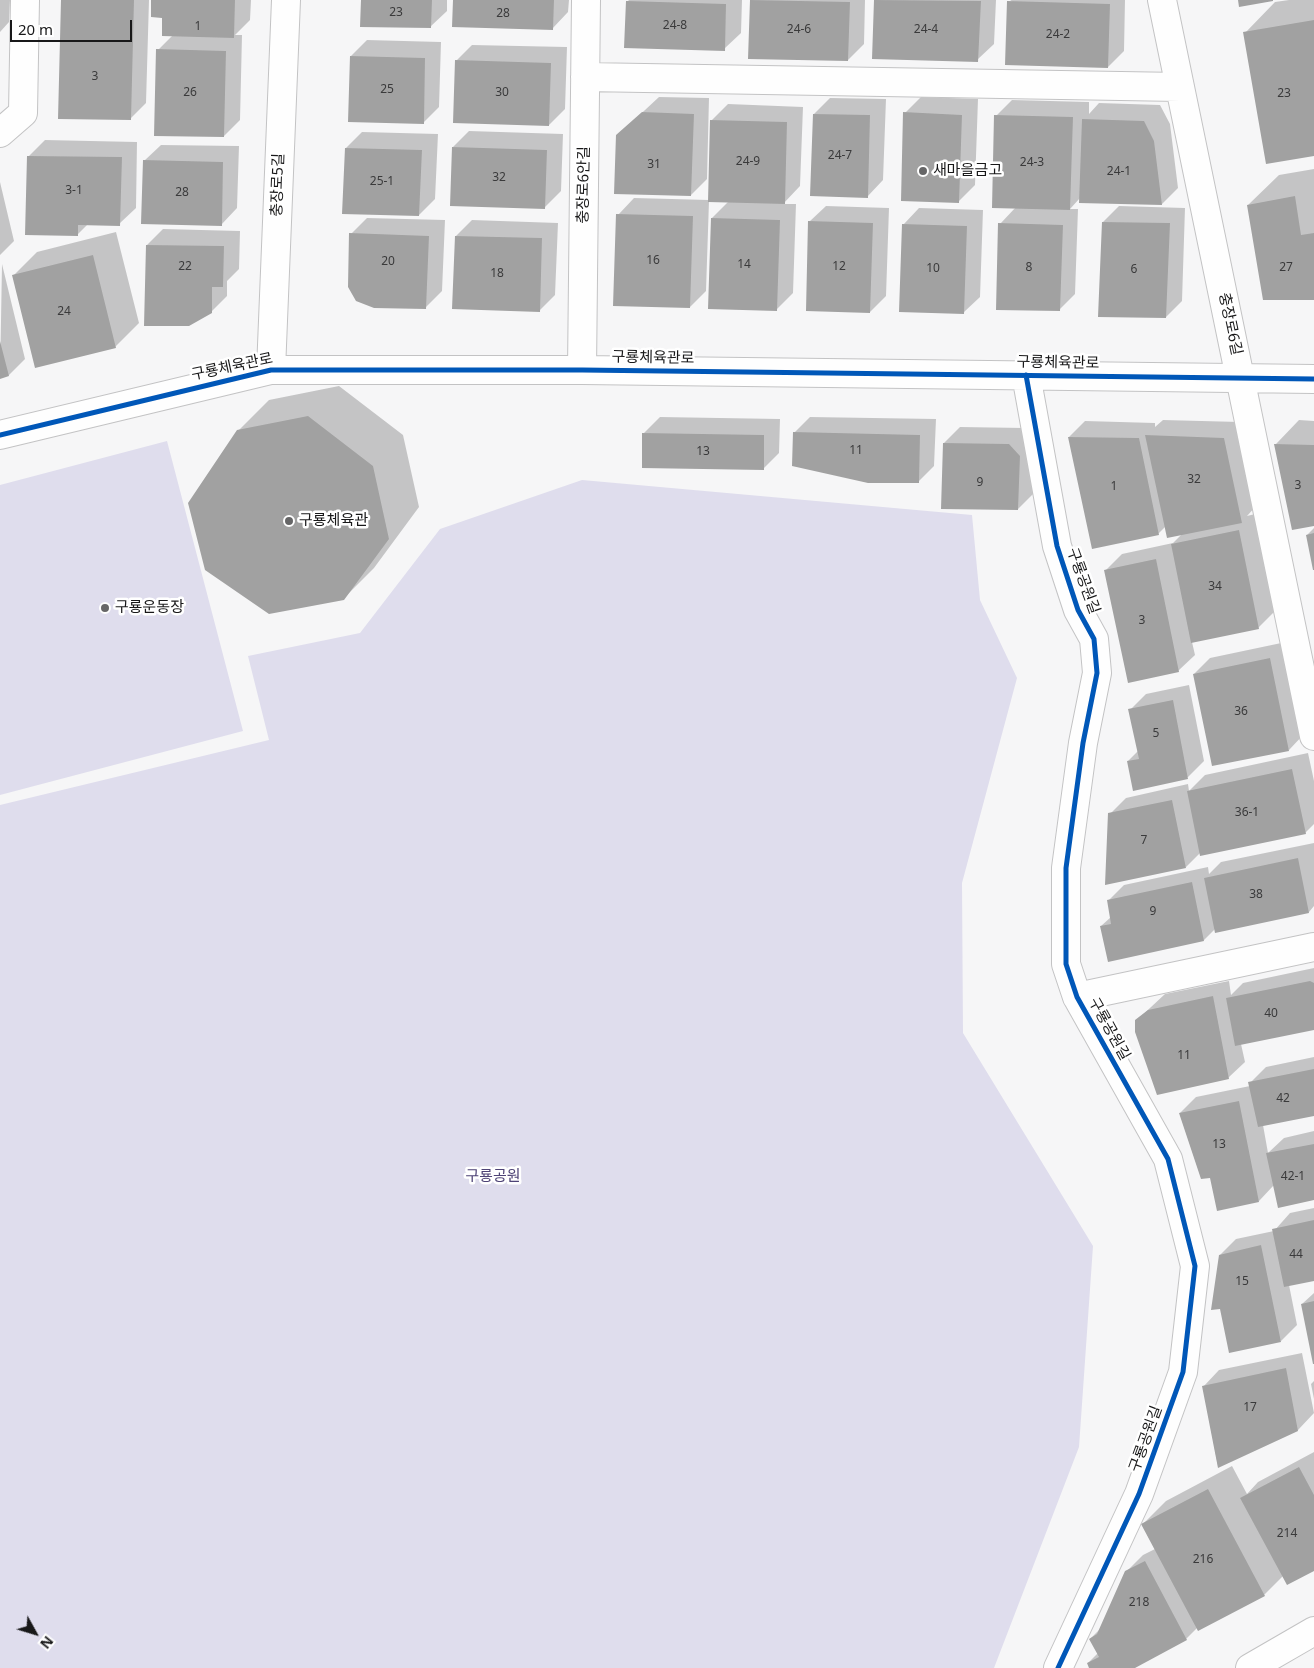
<!DOCTYPE html>
<meta charset="utf-8">
<style>
body{margin:0}
#map{position:relative;width:1314px;height:1668px;overflow:hidden;background:#f6f6f7;font-family:"Noto Sans",sans-serif}
canvas{display:block}
.north{position:absolute;left:10px;top:1608px;width:50px;height:50px;-webkit-text-stroke:4px #fff;paint-order:stroke;rotate:129deg;font-size:14px;font-weight:700;line-height:20px;text-align:center;color:#181819}
.north::after{content:'';display:block;margin:auto;width:18px;height:22px;background:#181819;clip-path:polygon(50% 0,100% 100%,50% 72%,0 100%)}
.scale{position:absolute;left:10px;top:20px;width:122px;height:22px;box-sizing:border-box;border:2px solid #181819;border-top:0;padding-left:6px;font-size:15px;line-height:18px;white-space:nowrap;color:#181819;-webkit-text-stroke:4px #fff;paint-order:stroke}
</style>
<div id="map">
<canvas width="1314" height="1668"></canvas>
<div class="north">N</div>
<div class="scale">20 m</div>
</div>
<script>
const context = document.querySelector('canvas').getContext('2d');
context.lineJoin = 'round';
function fillPath(path, color) {
  context.fillStyle = color;
  context.fill(path, 'evenodd');
}
function strokePath(path, color, width, dash) {
  context.strokeStyle = color;
  context.lineWidth = width;
  context.lineCap = dash ? 'butt' : 'round';
  context.setLineDash(dash || []);
  context.stroke(path);
}
function drawText(font, color, halo, rows, align = 'center') {
  context.font = font + ' "Noto Sans","Noto Sans KR",sans-serif';
  context.lineWidth = 5;
  context.setLineDash([]);
  context.textBaseline = 'middle';
  context.strokeStyle = halo;
  context.fillStyle = color;
  for (const [text, x, y, turn = 0] of rows) {
    context.save();
    context.translate(x, y);
    context.rotate((+turn || 0) * Math.PI / 180);
    context.textAlign = isNaN(turn) ? turn : align;
    if (halo) context.strokeText(text, 0, 0);
    context.fillText(text, 0, 0);
    context.restore();
  }
}
const green = new Path2D(`
 M167 441 243 731 0 795V485Z
 M582 480 972 515 980 600 1017 678 962 883 963 1033 1093 1246 1079 1447 994 1668H0V805L269 740 248 656 360 633 440 529Z`);
const shadow = new Path2D(`
 M0 0H10L9 22 0 32Z
 M62 0H149L146 103 130 119Z
 M152 0H251L250 20 235 35H242L240 120 224 136 158 50 173 35Z
 M363 0H447V11L430 27Z
 M454 0H569L568 12 552 29Z
 M629 0H742L741 33 724 49 627 2Z
 M751 0H865L864 44 848 60 750 57Z
 M875 0H996L994 44 977 60 873 58Z
 M1010 0H1125L1124 51 1108 67Z
 M1289 0H1314V155L1245 33 1275 2Z
 M367 40 441 42 439 107 423 123 351 56Z
 M472 45 567 47 565 109 549 125 456 61Z
 M659 97 709 98 707 179 691 195 617 136Z
 M921 97 978 99 975 185 959 201 905 113Z
 M830 98 886 99 883 180 867 197 814 114Z
 M1012 100 1089 102V114L1099 103 1160 105 1170 124 1178 188 1162 204 1080 198 1070 209H1078L1075 294 1059 310 1000 224 1016 207 996 116Z
 M728 104 803 107 800 186 783 204H796L793 293 777 309 712 218 729 201H709L706 291 690 307 618 215 634 198 709 200 712 120Z
 M469 131 563 134 561 191 545 207 453 147Z
 M362 132 438 134 435 199 419 215 346 148Z
 M45 140 137 142 136 208 119 224H88L77 235 29 156Z
 M161 145 239 146 237 208 221 225 144 161Z
 M1314 169V299L1248 205 1279 175Z
 M0 182 14 241 0 255Z
 M826 206 889 208 886 296 870 312 809 222Z
 M1119 206 1185 208 1182 301 1166 317 1103 222Z
 M919 208 983 210 980 297 963 313 903 225Z
 M367 218 445 220 442 291 426 307 351 234Z
 M472 220 558 223 555 295 539 311 456 236Z
 M163 229 240 231 239 269 227 281V296L211 312 147 245Z
 M116 232 139 323 115 347 13 276 37 252Z
 M2 264 25 359 9 375 0 377Z
 M339 386 403 435 419 507 374 568 343 599 238 431 269 400Z
 M660 417 780 419 779 453 763 469 644 433Z
 M810 417 936 419 934 466 918 482 794 433Z
 M1163 420 1240 422 1257 505 1247 516 1255 514 1274 612 1258 628 1192 642 1195 655 1178 671 1106 570 1122 554 1173 543 1183 533 1166 526 1158 534 1069 437 1085 421 1155 423V427Z
 M1299 420 1314 421V524L1293 529 1276 444Z
 M960 427 1025 428 1034 493 1018 509 944 443Z
 M1314 528V568L1307 535Z
 M1286 642 1305 733 1289 750 1194 674 1210 658Z
 M1189 685 1204 761 1188 777 1134 789 1128 761 1138 751 1130 710 1146 694Z
 M1308 753 1314 781V824L1305 833 1201 852 1186 867 1110 814 1126 798 1188 784 1189 791 1205 775Z
 M1314 843V906L1309 912 1215 929 1204 940 1101 926 1111 917 1108 901 1124 885 1208 867 1209 874 1221 862Z
 M1314 968V1028L1241 1044 1245 1062 1228 1078 1136 1021 1165 994 1229 981 1231 995 1243 983Z
 M1314 1057V1114L1263 1125 1268 1153 1284 1138 1314 1131V1199L1274 1185 1259 1201 1211 1176 1180 1113 1196 1097 1250 1086V1083L1266 1067Z
 M1314 1208V1280L1289 1285 1297 1325 1281 1341 1220 1255 1236 1239 1274 1231 1290 1213Z
 M1314 1293V1362L1302 1304Z
 M1302 1353 1314 1413 1298 1430 1218 1466 1203 1387 1219 1370Z
 M1314 1381V1399L1311 1384Z
 M1314 1452V1569L1283 1576 1264 1595 1197 1628 1186 1639 1133 1668H1091L1088 1663 1098 1653 1090 1639 1101 1628 1126 1572 1143 1555 1155 1549 1142 1525 1166 1501 1232 1466 1247 1494 1258 1482Z`);
const building = new Path2D(`
 M61 0H134L131 120 58 119Z
 M151 0H235L234 38 162 36V18L151 17Z
 M361 0H432L431 28 360 27Z
 M453 0H554L553 30 452 27Z
 M750 0 850 2 848 61 748 59Z
 M874 0 981 1 978 62 872 59Z
 M1238 0H1273V1L1239 7Z
 M626 1 726 4 725 51 624 48Z
 M1007 1 1110 4 1108 68 1005 65Z
 M1314 20V156L1266 164 1243 32Z
 M156 49 226 51 224 137 154 136Z
 M350 56 425 58 424 124 348 122Z
 M455 60 551 63 549 126 453 123Z
 M642 112 694 114 691 196 614 194 616 135Z
 M903 112 962 115 959 203 901 201Z
 M813 114 870 115 868 198 810 196Z
 M994 115 1073 117 1070 210 992 208Z
 M1082 119 1144 121 1154 141 1162 205 1079 203Z
 M710 120 787 122 785 204 708 202Z
 M452 147 547 150 545 209 450 206Z
 M345 148 422 150 419 216 342 214Z
 M27 156 122 157 120 226 78 225V236L25 235Z
 M143 160 223 162 222 226 141 224Z
 M1295 196 1301 235 1314 233V300H1263L1247 205Z
 M616 214 693 216 690 308 613 306Z
 M711 218 780 220 777 311 708 309Z
 M808 221 873 223 870 313 806 311Z
 M1102 222 1170 223 1166 318 1098 317Z
 M998 223 1063 225 1060 311 996 310Z
 M902 224 967 226 964 314 899 312Z
 M349 233 429 236 426 309 374 308 356 301 348 287Z
 M455 236 542 238 540 312 452 309Z
 M146 245 224 246 223 287H212V313L189 326H144Z
 M93 255 116 348 35 368 12 275Z
 M0 341 9 376 0 379Z
 M308 416 373 466 389 539 344 600 269 614 205 570 188 503 237 430Z
 M793 432 920 435 919 483H868L792 466Z
 M642 433 764 435V470L642 468Z
 M1145 435 1224 438 1242 523 1167 538Z
 M1068 437 1139 438 1159 535 1092 549Z
 M943 443 1009 444 1020 456 1018 510 941 509Z
 M1274 444 1314 445V526L1292 530Z
 M1239 530 1259 629 1191 643 1171 544Z
 M1314 533V570H1313L1306 535Z
 M1156 559 1179 672 1128 683 1104 570Z
 M1270 658 1289 751 1212 766 1193 674Z
 M1173 700 1188 779 1133 791 1127 761 1139 759 1128 709Z
 M1292 769 1306 834 1200 856 1187 791Z
 M1172 800 1186 868 1105 885 1108 813Z
 M1298 858 1309 913 1215 933 1204 878Z
 M1192 882 1204 941 1108 962 1100 926 1111 924 1107 900Z
 M1310 981 1314 983V1030L1235 1046 1226 998Z
 M1213 996 1229 1079 1157 1095 1135 1032V1020L1148 1010Z
 M1314 1069V1116L1258 1127 1248 1082Z
 M1239 1101 1259 1202 1217 1211 1210 1178 1201 1179 1179 1113Z
 M1314 1144V1200L1278 1208 1266 1153Z
 M1314 1220V1281L1284 1287 1272 1229Z
 M1261 1245 1281 1342 1229 1353 1220 1309 1211 1310 1219 1255Z
 M1314 1301V1364H1313L1301 1304Z
 M1286 1368 1298 1431 1218 1468 1202 1386Z
 M1299 1467 1314 1495V1571L1287 1585 1240 1498Z
 M1208 1489 1265 1596 1198 1631 1141 1524Z
 M1145 1561 1187 1640 1135 1668H1089L1087 1663 1099 1657 1089 1639 1097 1634 1125 1571Z`);
const minor = new Path2D(`
 M1162 0 1314 736
 M585 77 1180 87
 M0 133 23 113 25 0
 M271 370 286 0
 M582 370 586 0
 M1026 375 1057 546 1078 610 1094 639 1097 673 1083 743 1066 868V964L1077 997 1168 1159 1195 1266 1183 1372 1139 1494 1058 1668
 M0 435 271 370H582L1314 379
 M1077 997 1314 947
 M1250 1668 1314 1631`);
const cycleway = new Path2D(`
 M1026 375 1057 546 1078 610 1094 639 1097 673 1083 743 1066 868V964L1077 997 1168 1159 1195 1266 1183 1372 1139 1494 1058 1668
 M0 435 271 370H582L1314 379`);
const markers = [
 [923,171,5,"#666667"],
 [289,521,5,"#666667"],
 [105,608,5,"#666667"]
];
const numberNames = [
 ["23",396,13],
 ["28",503,14],
 ["24-8",675,26],
 ["1",198,27],
 ["24-6",799,30],
 ["24-4",926,30],
 ["24-2",1058,35],
 ["3",95,77],
 ["25",387,90],
 ["26",190,93],
 ["30",502,93],
 ["23",1284,94],
 ["24-7",840,156],
 ["24-9",748,162],
 ["24-3",1032,163],
 ["31",654,165],
 ["24-1",1119,172],
 ["32",499,178],
 ["25-1",382,182],
 ["3-1",74,191],
 ["28",182,193],
 ["16",653,261],
 ["20",388,262],
 ["14",744,265],
 ["22",185,267],
 ["12",839,267],
 ["8",1029,268],
 ["27",1286,268],
 ["10",933,269],
 ["6",1134,270],
 ["18",497,274],
 ["24",64,312],
 ["11",856,451],
 ["13",703,452],
 ["32",1194,480],
 ["9",980,483],
 ["3",1298,486],
 ["1",1114,487],
 ["34",1215,587],
 ["3",1142,621],
 ["36",1241,712],
 ["5",1156,734],
 ["36-1",1247,813],
 ["7",1144,841],
 ["38",1256,895],
 ["9",1153,912],
 ["40",1271,1014],
 ["11",1184,1056],
 ["42",1283,1099],
 ["13",1219,1145],
 ["42-1",1293,1177],
 ["44",1296,1255],
 ["15",1242,1282],
 ["17",1250,1408],
 ["214",1287,1534],
 ["216",1203,1560],
 ["218",1139,1603]
];
const poiNames = [
 ["새마을금고",933,171],
 ["구룡체육관",299,521],
 ["구룡운동장",115,608]
];
const streetNames = [
 ["충장로5길",278,185,-88],
 ["충장로6안길",584,185,-89],
 ["충장로6길",1230,324,78],
 ["구룡체육관로",653,358,1],
 ["구룡체육관로",1058,363,1],
 ["구룡체육관로",232,367,-12],
 ["구룡공원길",1083,581,70],
 ["구룡공원길",1109,1029,61],
 ["구룡공원길",1146,1439,-70]
];
const parkNames = [
 ["구룡공원",493,1177]
];
fillPath(green, '#dfdded');
fillPath(shadow, '#0003');
fillPath(building, '#a1a1a1');
strokePath(minor, '#c3c3c4', 30);
strokePath(minor, '#fefefe', 28);
strokePath(cycleway, '#0057b8', 5);
for (const [x, y, r, color] of markers) {
  const dot = new Path2D();
  dot.arc(x, y, r, 0, 2 * Math.PI);
  context.fillStyle = color;
  context.fill(dot);
  strokePath(dot, '#fff', 2);
}
drawText('12px', '#3a3a3b', null, numberNames);
drawText('15px', '#181819', '#fff', poiNames, 'left');
drawText('15px', '#181819', '#fff', streetNames);
drawText('15px', '#4e4376', '#fff', parkNames);
</script>
